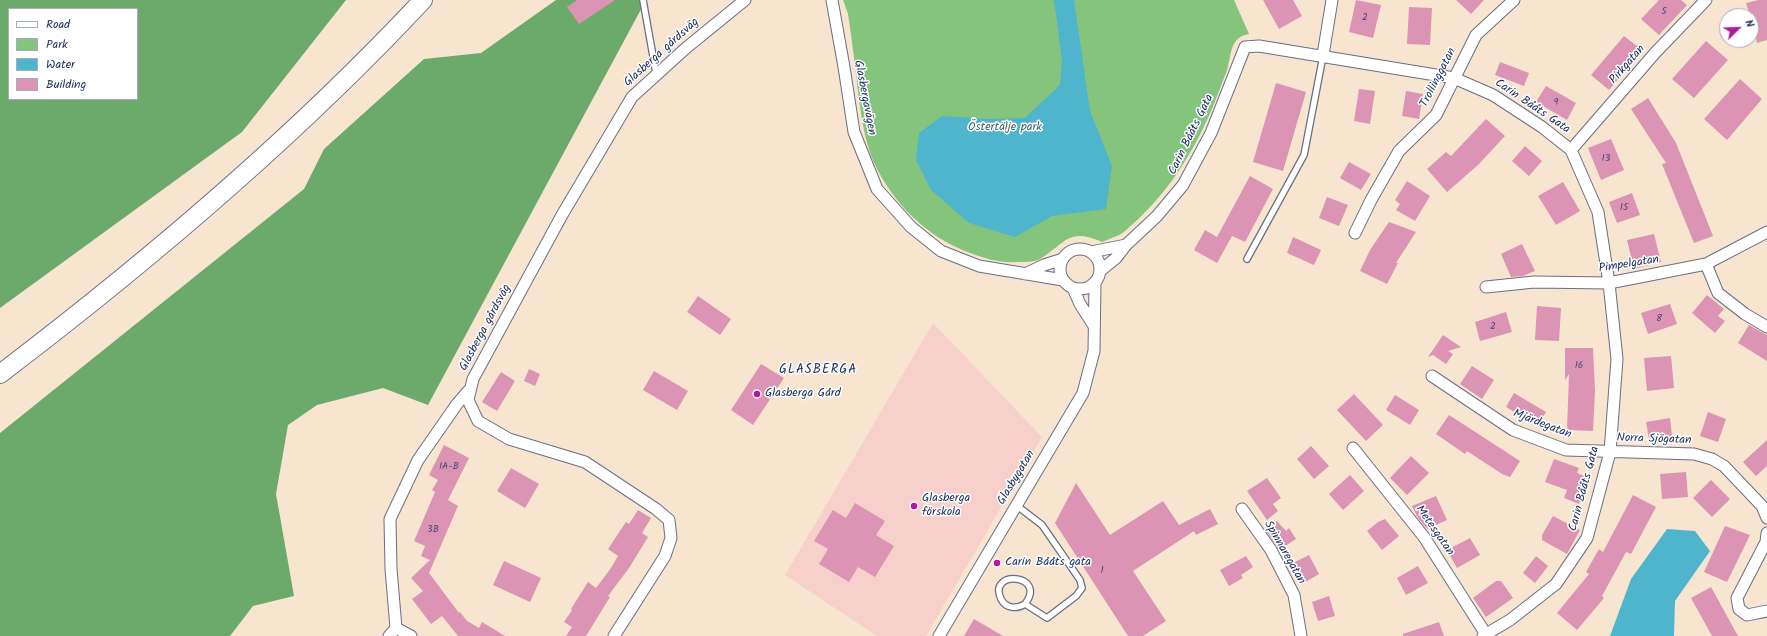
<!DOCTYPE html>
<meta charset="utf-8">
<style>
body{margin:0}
#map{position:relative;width:1767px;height:636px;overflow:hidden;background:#f7e5d0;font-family:Kalam,sans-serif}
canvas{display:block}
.legend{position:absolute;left:8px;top:8px;width:130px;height:92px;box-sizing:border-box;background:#fff;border:1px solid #a4acbf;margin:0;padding:5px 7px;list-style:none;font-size:12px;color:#1b2f5e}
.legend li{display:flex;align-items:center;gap:8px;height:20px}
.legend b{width:20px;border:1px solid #a4acbf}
.north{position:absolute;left:1719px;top:8px;width:40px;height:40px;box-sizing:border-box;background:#fff;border:1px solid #a4acbf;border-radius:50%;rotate:67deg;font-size:11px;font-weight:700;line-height:16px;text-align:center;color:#1b2f5e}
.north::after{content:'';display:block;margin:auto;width:14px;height:18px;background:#b5179e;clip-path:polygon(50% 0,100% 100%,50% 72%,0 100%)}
</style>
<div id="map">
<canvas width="1767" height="636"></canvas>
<ul class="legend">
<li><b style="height:5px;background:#fff"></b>Road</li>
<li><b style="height:11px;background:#85c47c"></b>Park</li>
<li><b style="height:11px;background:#4eb5cc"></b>Water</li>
<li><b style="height:11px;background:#db94b3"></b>Building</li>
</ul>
<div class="north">N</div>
</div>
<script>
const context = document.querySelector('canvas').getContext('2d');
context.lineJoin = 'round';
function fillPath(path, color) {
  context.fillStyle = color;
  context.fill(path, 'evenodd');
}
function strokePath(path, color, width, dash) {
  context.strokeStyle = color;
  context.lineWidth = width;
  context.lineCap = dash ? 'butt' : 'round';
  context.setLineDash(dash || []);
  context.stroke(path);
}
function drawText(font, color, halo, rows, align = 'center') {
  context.font = font + ' Kalam,sans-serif';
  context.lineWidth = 3;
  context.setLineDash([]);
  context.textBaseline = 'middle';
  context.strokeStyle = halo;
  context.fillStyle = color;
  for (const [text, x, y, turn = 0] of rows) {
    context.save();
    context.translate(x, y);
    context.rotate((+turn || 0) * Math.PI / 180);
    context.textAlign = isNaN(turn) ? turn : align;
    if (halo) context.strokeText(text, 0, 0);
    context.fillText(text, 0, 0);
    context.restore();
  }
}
const built = new Path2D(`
 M933 323 1042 437 926 636H877L785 575Z`);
const green = new Path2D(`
 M843 0H1234L1249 34C1231 37 1232 51 1228 66 1227 72 1224 77 1222 83 1204 134 1176 185 1135 222 1131 225 1126 231 1121 234 1116 237 1108 239 1102 242 1068 227 1066 243 1040 259 1035 262 1025 262 1019 262 998 264 977 256 958 248 920 231 888 196 872 158 864 137 861 114 858 92 855 66 852 40 848 14Z`);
const forest = new Path2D(`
 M0 0H346L242 132 0 308ZM9 9H137V99H9Z
 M556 0H646L428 405 383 388 317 405 288 425 276 494 294 596 253 606 230 636H0V433L304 189 324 149 424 59 481 53Z`);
const water = new Path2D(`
 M1054 0H1074L1090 111 1112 166 1106 209 1052 216 1015 237 969 223 931 190 916 160 919 133 942 116 988 119 1025 118 1060 85 1062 60Z
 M1667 529 1695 531 1710 551 1675 601 1674 636H1610L1631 579Z`);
const building = new Path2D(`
 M577 0H615L579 24 567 7Z
 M1263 0H1293L1302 16 1279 29Z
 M1356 0 1381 5 1373 38 1349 32Z
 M1456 0H1484L1471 14Z
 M1659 0H1681L1687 5 1659 35 1641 19Z
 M1759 0H1767V40L1757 43 1751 16H1750L1746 3Z
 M1409 7 1432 8 1430 45 1407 44Z
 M1624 36 1642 50 1609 90 1591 75Z
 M1706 41 1728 60 1694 98 1672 79Z
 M1500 62 1529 73 1524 86 1495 75Z
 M1740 79 1762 99 1727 140 1704 119Z
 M1276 83 1306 92 1283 171 1253 162Z
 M1546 86 1576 103 1567 120 1536 102Z
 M1359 89 1375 91 1370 124 1354 121Z
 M1406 91 1423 94 1419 119 1402 116Z
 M1648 98 1676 143 1713 236 1694 243 1662 164 1666 163 1631 109Z
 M1486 119 1505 136 1478 165 1447 192 1427 169 1446 152 1451 156Z
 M1611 139 1624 170 1601 180 1588 148Z
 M1525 146 1542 161 1529 176 1512 161Z
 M1349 162 1371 174 1361 190 1340 178Z
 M1250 176 1273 189 1245 242 1232 236 1217 263 1194 250 1205 230 1217 237Z
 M1407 181 1430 196 1415 221 1396 210 1400 204 1395 200Z
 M1563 182 1580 211 1556 225 1538 196Z
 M1632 193 1640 215 1617 223 1609 202Z
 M1327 197 1348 205 1339 226 1319 218Z
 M1389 222 1416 232 1396 263H1398L1387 284 1360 271 1370 250Z
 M1654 234 1661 262 1634 269 1627 240Z
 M1293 237 1321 250 1314 265 1287 253Z
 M1522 244 1535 271 1523 276 1511 277 1501 254Z
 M1707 295 1724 309 1718 316 1725 321 1715 333 1692 313Z
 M698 296 731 319 720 335 687 312Z
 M1670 304 1677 324 1648 334 1641 313Z
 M1537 306 1561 308 1559 341 1535 340Z
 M1506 312 1512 332 1480 341 1475 322Z
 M1749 325 1767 335V361L1738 343Z
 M1443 335 1461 347 1448 351 1453 354 1446 364 1433 355 1428 357Z
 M1565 348H1593L1595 391 1593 431 1567 430 1569 374 1565 380Z
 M1671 356 1674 388 1647 391 1644 358Z
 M761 364 784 378 753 425 731 410Z
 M1472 366 1494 380 1482 399 1460 384Z
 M529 369 540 374 535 386 524 381Z
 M654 371 688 391 677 410 643 390Z
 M501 372 515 381 497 411 482 402Z
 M1514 393 1546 412 1538 425 1539 427 1506 407Z
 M1354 394 1383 425 1366 441 1337 410Z
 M1395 395 1419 410 1410 425 1386 410Z
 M1708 412 1726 419 1718 442 1700 436Z
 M1449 415 1520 461 1510 477 1502 474 1467 451 1465 454 1436 434Z
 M1670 418 1672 436 1649 439 1646 422Z
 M1767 440V466L1756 476 1743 462Z
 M444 445 469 458 448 500 458 506 429 573 459 613 460 612 467 621 479 628 482 622 505 636H458L442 616 431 624 412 599 423 591 411 578 430 560 421 556 425 546 414 541 435 492 432 490 438 480 429 475Z
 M1311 446 1329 466 1314 479 1297 459Z
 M1411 456 1429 473 1407 495 1390 478Z
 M1554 459 1579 468 1577 473 1589 478 1579 504 1564 498 1567 490 1545 482Z
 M511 468 539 484 525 508 497 491Z
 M1686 472 1688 497 1662 499 1660 474Z
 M1350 475 1364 491 1343 510 1329 494Z
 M1267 478 1281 498 1273 504 1278 511 1267 520 1247 491Z
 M1711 480 1730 499 1712 517 1693 498Z
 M1076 483 1110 535 1163 501 1179 525 1210 509 1218 524 1196 535 1194 531 1133 571 1166 621 1143 636H1128L1055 523Z
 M1633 495 1656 507 1631 554 1626 552 1602 596 1604 598 1577 630 1557 613 1589 574 1586 572 1599 549 1603 552Z
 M1436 496 1447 520 1427 529 1418 518 1412 506Z
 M855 503 885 521 876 535 894 546 875 577 858 567 849 582 819 564 828 549 814 541 833 510 846 518Z
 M638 510 651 518 642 533 648 537 629 568 608 596 610 597 586 636H566L572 627 564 622 572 610 571 609 588 582 596 588 611 568 618 556 608 549 626 522 629 524Z
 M1553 516 1580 530 1567 554 1542 540V535Z
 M1385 519 1399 536 1382 550 1367 531 1378 522Z
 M1277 521 1286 531 1289 528 1296 539 1279 550 1265 529Z
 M1725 526 1750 535 1727 582 1704 572Z
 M1470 538 1480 555 1457 568 1447 550Z
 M1309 555 1319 574 1302 584 1291 564Z
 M1246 556 1253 567 1241 575 1243 578 1229 586 1220 570Z
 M1536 556 1548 566 1535 583 1523 573Z
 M504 561 541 578 530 602 493 585Z
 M1418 566 1428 583 1406 595 1397 578Z
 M1496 581H1501L1513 598 1486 617 1473 598Z
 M1711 587 1738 636H1712L1691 598Z
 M1329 596 1335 616 1318 621 1312 602Z
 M974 619 1003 636H964Z
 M1439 622 1444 636H1403V634Z`);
const service = new Path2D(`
 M643 0 656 73
 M1247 259 1304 155 1323 56
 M1016 505 1042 525 1080 580 1082 588 1076 596 1047 618 1025 604C1048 574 987 569 1001 599 1006 609 1017 609 1025 604`);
const minor = new Path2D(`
 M832 0 844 67 854 132 877 189 911 227 941 251 979 266 1063 280
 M1323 55 1332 0
 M1571 150 1655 53 1706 0
 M1355 233 1371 200 1399 151 1436 115 1476 35 1514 0
 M1060 269a20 20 0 1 1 40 0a20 20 0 1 1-40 0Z
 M1091 252 1126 245
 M1706 264 1718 293 1745 314 1767 327
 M1100 271 1116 258 1126 245 1157 216 1183 185 1211 133 1245 47 1259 46 1454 78 1493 95 1542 127 1571 150 1598 212 1609 283 1617 359 1610 452 1587 538 1556 584 1510 620 1483 636
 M1025 274 1044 265 1063 259
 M1486 287 1534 282 1609 283 1706 264 1767 232
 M1073 288 1080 304 1094 326
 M1432 376 1513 430 1566 450 1694 454 1712 459 1724 466 1762 506 1767 518
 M1353 448 1424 537 1487 636
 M1242 509 1271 550 1294 595 1301 636
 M1767 533 1766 542 1737 598 1739 609 1747 615 1767 611
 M396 628 411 636
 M389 636 396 628 391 569 390 519 418 460 457 404 470 389
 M614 636 665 556 671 538 669 520 656 509 585 462 509 439 478 421 468 400 473 379 562 215 632 97 686 48 745 0
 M939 636 1083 393 1094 351 1095 283`);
const primary = new Path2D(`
 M0 374C150 260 294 138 423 0`);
const markers = [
 [757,394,4,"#b5179e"],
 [914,506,4,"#b5179e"],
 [997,563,4,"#b5179e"]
];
const numberNames = [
 ["5",1664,12],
 ["2",1365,18],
 ["9",1556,103],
 ["13",1606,159],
 ["15",1624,208],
 ["8",1659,319],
 ["2",1493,327],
 ["16",1579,366],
 ["1A-B",449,467],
 ["3B",433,530],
 ["1",1102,571]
];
const streetNames = [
 ["Glasberga gårdsväg",662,53,-42],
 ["Pirkgatan",1628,65,-49],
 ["Trollinggatan",1439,78,-63],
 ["Glasbergavägen",864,98,79],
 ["Carin Bååts Gata",1532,107,34],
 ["Carin Bååts Gata",1192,135,-64],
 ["Pimpelgatan",1629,265,-9],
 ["Glasberga gårdsväg",486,328,-62],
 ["Mjärdegatan",1542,425,21],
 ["Norra Sjögatan",1654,440,2],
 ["Glasbygatan",1017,478,-59],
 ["Carin Bååts Gata",1585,489,-75],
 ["Metesgatan",1434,531,55],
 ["Spinnaregatan",1284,553,60]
];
const parkNames = [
 ["Östertälje park",1005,128]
];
const poiNames = [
 ["Glasberga Gård",765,394],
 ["Glasberga",922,499],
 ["förskola",922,513],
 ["Carin Bååts gata",1005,563]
];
const neighbourhoodNames = [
 ["GLASBERGA",818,371]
];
fillPath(built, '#f7d0cc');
fillPath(green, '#85c47c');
fillPath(forest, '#6caa6c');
fillPath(water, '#4eb5cc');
fillPath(building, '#db94b3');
strokePath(service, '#686f86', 8);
strokePath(minor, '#686f86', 13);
strokePath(primary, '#686f86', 20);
strokePath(service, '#fff', 5.5);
strokePath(minor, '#fff', 11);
strokePath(primary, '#fff', 18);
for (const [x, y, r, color] of markers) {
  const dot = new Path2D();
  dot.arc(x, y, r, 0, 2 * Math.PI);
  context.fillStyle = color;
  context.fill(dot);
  strokePath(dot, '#fff', 1.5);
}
drawText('10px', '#4b4873', null, numberNames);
drawText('12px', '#1b2f5e', '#fff', streetNames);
drawText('12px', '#406368', '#fff', parkNames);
drawText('12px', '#1b2f5e', '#fff', poiNames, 'left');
context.letterSpacing = '1px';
drawText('13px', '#1b2f5e', '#fff', neighbourhoodNames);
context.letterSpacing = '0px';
</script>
